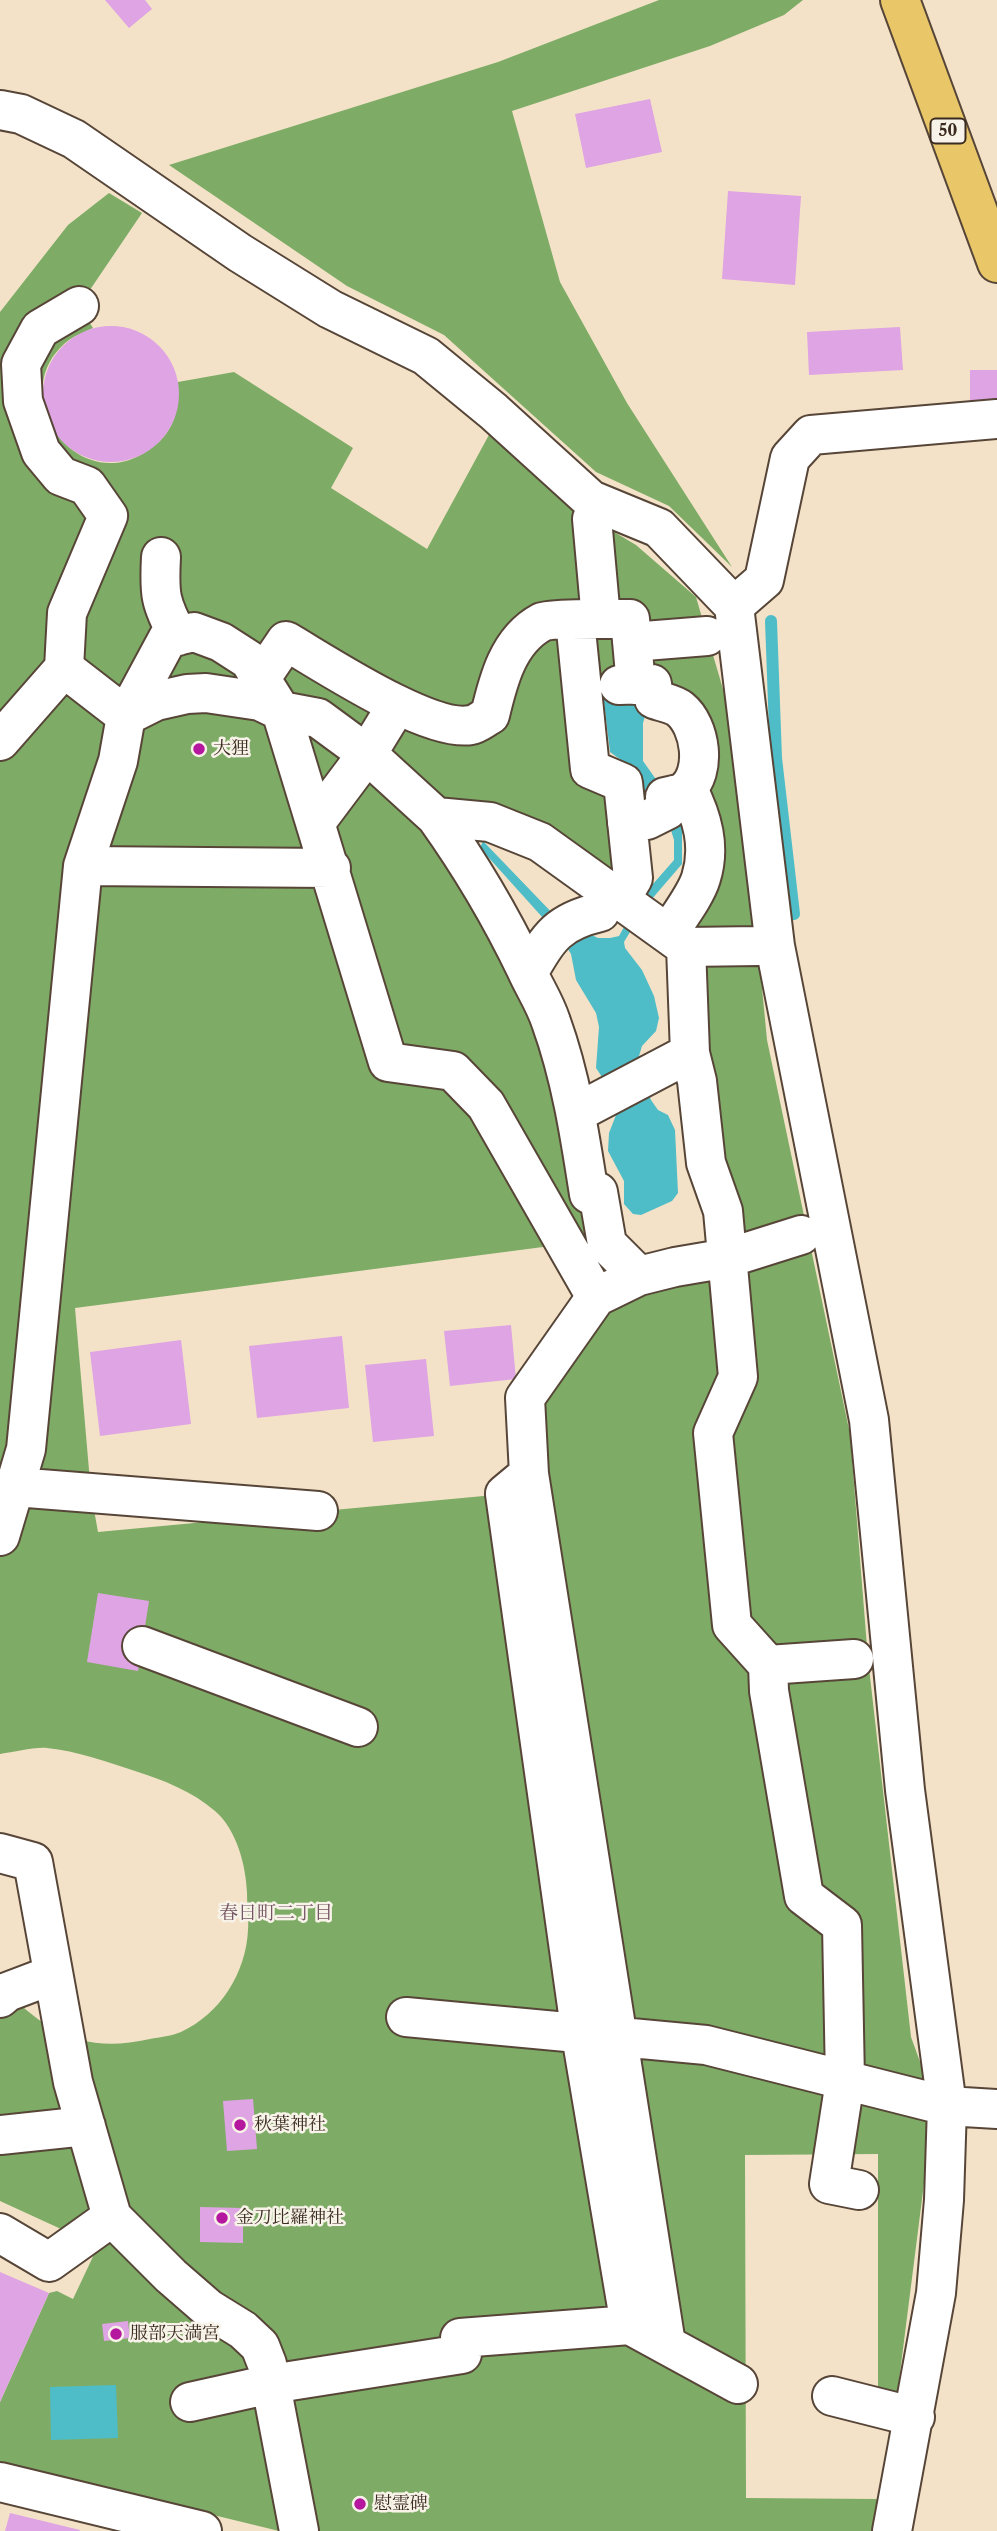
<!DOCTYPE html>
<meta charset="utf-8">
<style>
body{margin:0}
canvas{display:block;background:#f3e2c8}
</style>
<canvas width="997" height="2531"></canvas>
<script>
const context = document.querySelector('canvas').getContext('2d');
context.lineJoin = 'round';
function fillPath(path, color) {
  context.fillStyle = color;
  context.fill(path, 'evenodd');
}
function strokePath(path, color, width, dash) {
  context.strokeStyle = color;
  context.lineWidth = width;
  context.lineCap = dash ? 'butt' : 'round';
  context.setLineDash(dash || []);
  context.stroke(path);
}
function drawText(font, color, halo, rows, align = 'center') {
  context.font = font + ' "Libre Caslon Text","Noto Serif JP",serif';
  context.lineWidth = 5;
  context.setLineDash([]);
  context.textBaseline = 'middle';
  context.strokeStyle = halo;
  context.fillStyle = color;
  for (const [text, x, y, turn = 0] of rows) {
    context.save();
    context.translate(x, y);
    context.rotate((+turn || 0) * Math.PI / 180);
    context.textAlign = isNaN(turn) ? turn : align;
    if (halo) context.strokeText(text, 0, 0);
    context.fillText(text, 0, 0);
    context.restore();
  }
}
const forest = new Path2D(`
 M659 0H803L784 15 710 46 512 111 560 282 627 403 732 567 669 506 596 472 444 335 347 286 169 165 498 62Z
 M109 193 142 213 79 306 93 328C85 332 76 335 69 340 1 392 77 499 147 451 174 434 179 412 178 382L234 372 353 448 331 488 427 549 490 433 562 501 636 545 696 597 725 696 758 946 767 1040 850 1434 868 1659 911 2037 927 2081 929 2144 895 2412 878 2408V2154L745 2155 746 2498 878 2499 872 2531H279L0 2463V2402L49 2293 57 2291 73 2299 98 2246 0 2201V1985C46 2033 84 2054 150 2039 160 2037 172 2036 181 2032 220 2014 246 1973 248 1930 249 1918 247 1905 247 1893 246 1866 237 1830 215 1811 192 1791 163 1780 135 1771 107 1762 77 1751 47 1748 33 1747 15 1752 0 1754V312L68 225ZM582 686 679 708 701 880 686 947 728 1258 639 1276 503 923 437 817 610 891 633 878 623 783 590 769ZM566 1244 595 1297 525 1398 505 1494 98 1532 91 1493 75 1308Z`);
const water = new Path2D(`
 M603 694 648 706 643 723V761L682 816V864L645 907 624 942 625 948 642 970 654 996 659 1018 656 1031 642 1046 639 1056V1072L651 1100 658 1110 668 1115 675 1130 678 1193 672 1201 641 1215 633 1214 624 1204V1181L608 1151 609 1133 616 1115V1098L596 1068 599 1027 596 1013 576 980 571 954 561 938 480 848 483 841 558 919 598 938H610L619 936 639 900 674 860V840L670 827 657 807 641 791 636 771 610 752Z
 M116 2385 118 2438 51 2440 50 2387Z`);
const stream = new Path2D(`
 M771 621 776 758 794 914`);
const building = new Path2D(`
 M105 0H145L152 9 129 28Z
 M650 99 662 152 586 168 575 114Z
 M728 191 801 196 795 285 722 279Z
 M43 394a68 68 0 1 1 136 0a68 68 0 1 1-136 0Z
 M900 327 903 370 809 375 807 332Z
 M970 370H997V403H970Z
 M511 1325 516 1379 450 1386 444 1331Z
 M342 1336 349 1408 257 1418 249 1346Z
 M181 1340 191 1424 100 1436 90 1352Z
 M426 1359 434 1436 373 1442 365 1365Z
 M98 1593 149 1601 138 1671 87 1662Z
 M253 2099 257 2149 227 2151 223 2101Z
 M200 2207 243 2208V2243L200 2242Z
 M0 2272 49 2293 0 2402Z
 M128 2321 130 2338 104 2341 102 2324Z
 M10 2513 80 2530V2531H5Z`);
const minor = new Path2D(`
 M0 110 21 114 74 139 240 253 330 309 426 356 493 411 591 500 659 528 734 606 775 946 869 1420 905 1790 947 2106 944 2200 936 2293 892 2531
 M592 519 601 619
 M161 557C159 594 160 603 178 636
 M734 606 764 580 790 458 811 435 997 419
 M575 620 590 769 623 783 633 878 620 900
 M632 642 707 636
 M64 668 126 716 156 701 187 694 206 693 260 701 281 711 318 718 367 754 436 817 490 822 540 842 686 947 690 1053 697 1081 706 1163 723 1211 738 1377 713 1433 732 1625 768 1665 769 1691 804 1896 842 1925 845 2081 829 2184 859 2190
 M261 678 286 641C324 663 429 733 471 725 477 724 484 718 490 715 498 681 508 640 542 622 551 618 616 619 630 619L636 685
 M619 685 652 684 654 699C662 702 674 704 680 709 701 726 707 772 686 790 680 795 672 795 665 797L667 810 647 820 627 823
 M0 741 64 668 67 613 108 516 87 486 61 476 41 452 23 401 21 364 40 329 79 306
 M436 817C471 866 500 915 526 969 534 987 545 1003 551 1022 571 1077 580 1136 589 1194L598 1192 607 1244 639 1276
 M316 822 367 754 397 705
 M83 866 331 868
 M668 934C678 918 696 895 701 878 711 846 702 817 688 789
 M686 947 758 946
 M528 973C549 937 557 922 600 912L610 891
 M576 1113 690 1053
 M529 1474 666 2344
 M15 1487 318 1511
 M0 1536 26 1449 83 866 118 761 126 716 168 638 194 632 221 642 249 660 281 711 388 1062 453 1071 486 1105 596 1297
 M142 1646 358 1727
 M768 1665 854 1659
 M0 1853 33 1862 73 2082 112 2217 171 2276 209 2309 243 2330 260 2346 267 2364 299 2531
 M0 1998 7 1992 52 1975
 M406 2017 706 2045 947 2106 997 2109
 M0 2135 86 2126
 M0 2233 49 2262 112 2217
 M630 2325 581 2035 505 1494 529 1474 525 1398 596 1297 639 1276 675 1267 728 1258 801 1235
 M460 2338 630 2325 738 2384
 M832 2396 915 2417
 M190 2402 271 2384 462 2354
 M0 2482 202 2531`);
const major = new Path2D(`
 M900 0 997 263`);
const markers = [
 [199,749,7,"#b5179e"],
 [240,2125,7,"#b5179e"],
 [222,2218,7,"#b5179e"],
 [116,2334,7,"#b5179e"],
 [360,2504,7,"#b5179e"]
];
const shields = [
 [948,131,35]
];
const shieldNames = [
 ["50",948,131]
];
const poiNames = [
 ["大狸",213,749],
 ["秋葉神社",254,2125],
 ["金刀比羅神社",236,2218],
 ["服部天満宮",130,2334],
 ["慰霊碑",374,2504]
];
const neighbourhoodNames = [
 ["春日町二丁目",276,1914]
];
fillPath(forest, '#7eac66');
fillPath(water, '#4fbdc7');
strokePath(stream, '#4fbdc7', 12);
fillPath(building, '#dfa4e3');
strokePath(minor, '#574638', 42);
strokePath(major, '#574638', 42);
strokePath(minor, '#fff', 38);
strokePath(major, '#e9c769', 38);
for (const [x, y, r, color] of markers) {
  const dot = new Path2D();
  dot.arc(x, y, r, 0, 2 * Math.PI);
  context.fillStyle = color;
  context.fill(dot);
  strokePath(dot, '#f7f3e8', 2.5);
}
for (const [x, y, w] of shields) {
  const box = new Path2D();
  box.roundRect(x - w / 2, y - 12.5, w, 25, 5);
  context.fillStyle = '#f7f3e8';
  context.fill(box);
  strokePath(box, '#3b2a1e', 2);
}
drawText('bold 16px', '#3b2a1e', null, shieldNames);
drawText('18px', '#3b2a1e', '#f7f3e8', poiNames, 'left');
drawText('19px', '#745563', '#f7f3e8', neighbourhoodNames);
</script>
